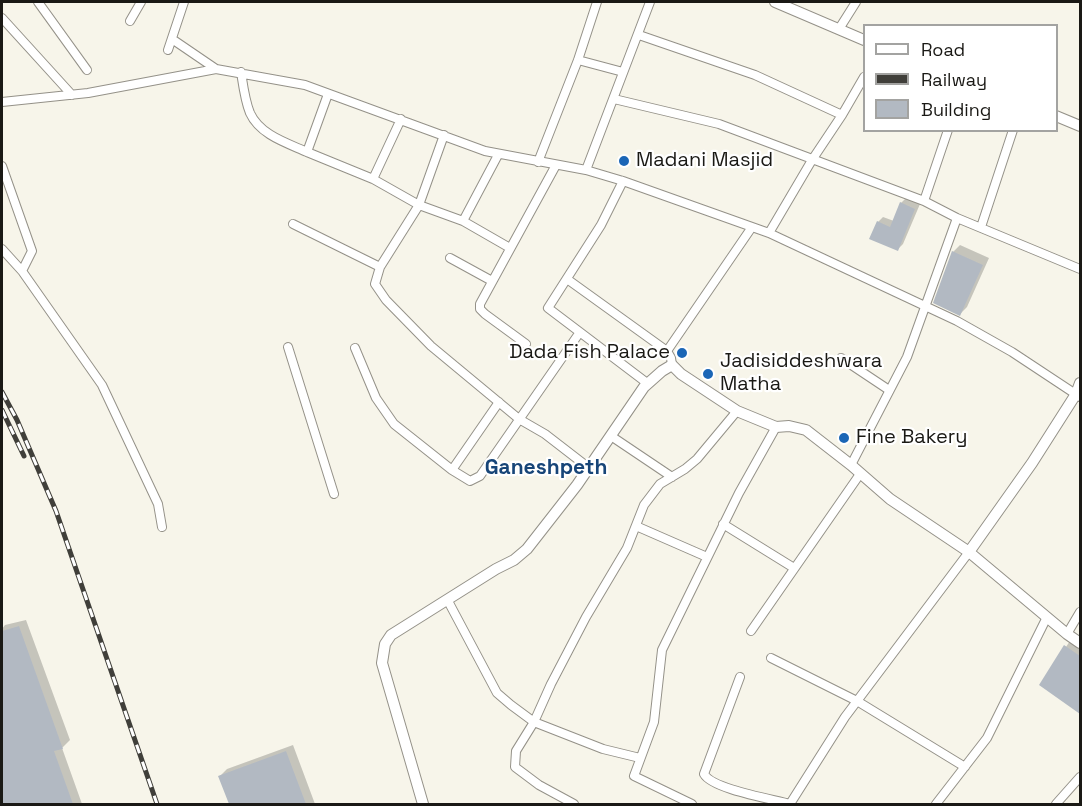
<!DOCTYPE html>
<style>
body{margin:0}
#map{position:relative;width:1082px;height:806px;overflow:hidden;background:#f7f5ea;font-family:"Space Grotesk",sans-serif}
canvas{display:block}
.frame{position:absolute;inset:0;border:3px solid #1a1915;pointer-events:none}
.legend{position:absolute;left:863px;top:24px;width:195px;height:108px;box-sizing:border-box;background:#fff;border:2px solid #a3a3a1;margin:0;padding:8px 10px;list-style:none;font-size:18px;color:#1a1915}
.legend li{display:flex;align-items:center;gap:12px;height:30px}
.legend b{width:30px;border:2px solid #a3a3a1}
</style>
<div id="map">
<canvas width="1082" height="806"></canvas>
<div class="frame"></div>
<ul class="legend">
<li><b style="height:8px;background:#fff"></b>Road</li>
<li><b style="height:8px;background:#403f3a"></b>Railway</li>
<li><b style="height:16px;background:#b2b9c2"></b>Building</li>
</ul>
</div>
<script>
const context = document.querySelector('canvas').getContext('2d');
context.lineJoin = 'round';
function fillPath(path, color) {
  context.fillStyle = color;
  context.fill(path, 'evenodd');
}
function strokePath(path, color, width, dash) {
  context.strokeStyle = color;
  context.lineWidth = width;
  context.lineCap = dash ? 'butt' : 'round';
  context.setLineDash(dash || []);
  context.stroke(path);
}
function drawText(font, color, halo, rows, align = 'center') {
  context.font = font + ' "Space Grotesk",sans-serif';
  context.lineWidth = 4.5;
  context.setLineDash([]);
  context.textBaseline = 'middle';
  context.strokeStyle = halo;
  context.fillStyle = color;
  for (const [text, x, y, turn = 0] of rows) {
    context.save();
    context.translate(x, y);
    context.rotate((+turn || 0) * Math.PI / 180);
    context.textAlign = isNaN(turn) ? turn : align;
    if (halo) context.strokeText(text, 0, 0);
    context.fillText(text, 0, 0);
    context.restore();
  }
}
const shadow = new Path2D(`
 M906 198 920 204 903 244 898 249 878 222 883 217 894 221 901 203Z
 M960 245 989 258 967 307 960 314 935 302 953 252Z
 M26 620 70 740 62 748 82 804H2V629L5 625Z
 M1070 641 1080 648V712L1041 684Z
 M293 745 315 804H230L220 776 227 769Z`);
const building = new Path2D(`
 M900 202 915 209 898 251 869 239 877 221 890 227Z
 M952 251 983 265 960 316 933 303Z
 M19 626 63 749 54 751 73 804H2V631Z
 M1064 645 1080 656V714L1039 685Z
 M286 751 306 804H229L218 776Z`);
const minor = new Path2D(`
 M38 2 87 70
 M2 18 72 95
 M130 21 141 2
 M839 29 856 2
 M639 35 755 75 842 115
 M172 39 216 69 305 85 485 151 586 170 623 181 769 233 957 321 1012 352 1080 397
 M168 50 184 2
 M578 60 623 72
 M241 72C243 85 245 101 250 113 260 135 287 143 307 152
 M328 94 307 152 373 179 419 205 463 221 510 248
 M614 99 719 124 924 201 957 218 1080 269
 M2 102 88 93 216 69
 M444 135 419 205 380 267 375 284 386 300 431 346 519 419 545 434 589 468
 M538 162 578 60 597 2
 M2 166 32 251 22 271
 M586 170 650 2
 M373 179 401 119
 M623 181 601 225 548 308 647 383
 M924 201 948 130
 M463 221 498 155
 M293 224 380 267
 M981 227 1013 130
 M769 233 812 160 842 115 864 77
 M2 249 22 271 102 385 158 504 162 527
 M450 258 492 281
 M567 279 667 351 671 358 672 365
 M526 344 485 314 480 309V304L556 165
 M288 347 334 494
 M355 348 376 398 394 424 452 470 470 481 480 476 580 332
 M667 351 752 227
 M841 358 889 390
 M611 436 672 477
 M851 465 907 357 957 218
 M452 470 499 402
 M723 524 794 568
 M636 526 707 557
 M448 601 497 693 511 705 534 722 603 749 640 758
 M751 631 860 474
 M1067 634 1080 612
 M771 658 857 701 965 767
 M740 677 704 774C712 789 772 799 790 804
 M574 804 539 785 515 767 516 751 534 722 551 684 586 617 627 548 644 505 660 484 685 469 697 459 737 411
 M692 804 634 776 654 722 662 650 739 493 776 427
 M790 804 845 717 969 552
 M936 804 987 738 1047 617
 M1056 804 1080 777`);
const tertiary = new Path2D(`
 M775 2 864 40
 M1056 116 1080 126
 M969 552 1032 463 1076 394 1080 383
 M423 804 382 663 385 644 391 635 496 569 514 560 527 549 577 485 644 387 662 371 672 365 681 374 737 411 776 427 789 426 806 430 851 465 890 499 969 552 1067 634 1080 643`);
const rail = new Path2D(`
 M2 392 17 420 56 511 157 804
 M2 410 24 456`);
const markers = [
 [624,161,6,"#1b66b6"],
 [682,353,6,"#1b66b6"],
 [708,374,6,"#1b66b6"],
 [844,438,6,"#1b66b6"]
];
const poiNames = [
 ["Madani Masjid",636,161],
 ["Dada Fish Palace",670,353,"right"],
 ["Jadisiddeshwara",720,362],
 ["Matha",720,385],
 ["Fine Bakery",856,438]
];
const neighbourhoodNames = [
 ["Ganeshpeth",546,468]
];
fillPath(shadow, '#0003');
fillPath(building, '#b2b9c2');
strokePath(minor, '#949188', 10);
strokePath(tertiary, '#949188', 12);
strokePath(minor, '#fff', 8);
strokePath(tertiary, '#fff', 10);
strokePath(rail, '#403f3a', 5);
strokePath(rail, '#fff', 3, [9]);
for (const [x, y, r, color] of markers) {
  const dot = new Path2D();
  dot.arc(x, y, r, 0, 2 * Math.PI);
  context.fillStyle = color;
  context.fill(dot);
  strokePath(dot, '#fff', 2);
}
drawText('20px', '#1a1915', '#fff', poiNames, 'left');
drawText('bold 21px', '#174578', '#fff', neighbourhoodNames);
</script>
